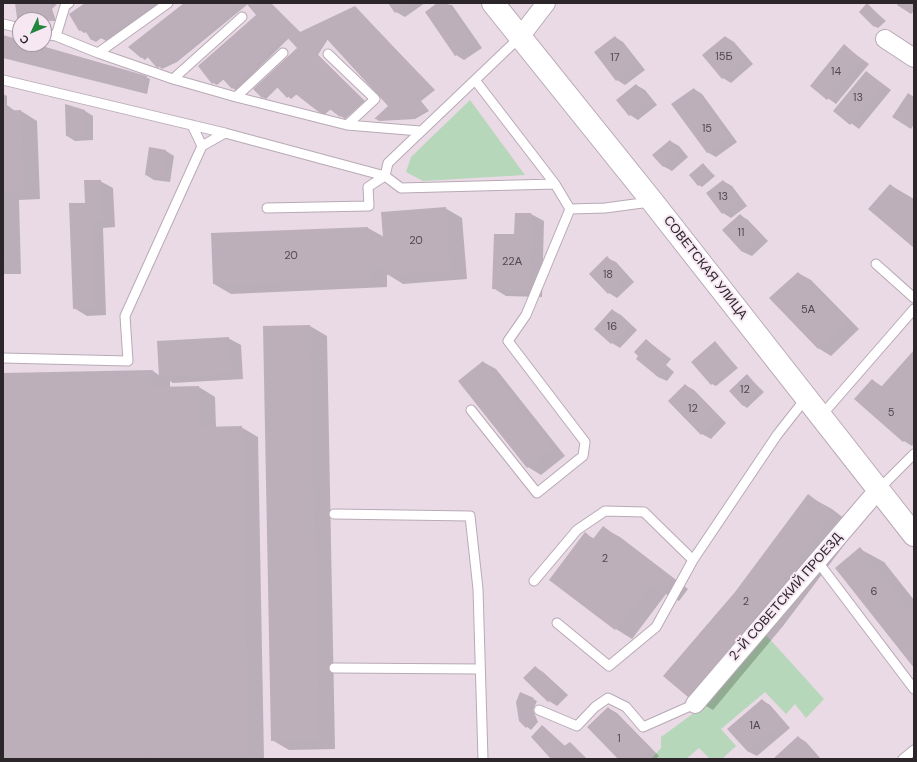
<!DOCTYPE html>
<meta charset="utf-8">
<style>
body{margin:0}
#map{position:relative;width:917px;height:762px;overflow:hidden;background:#e9dae6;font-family:"DM Sans",sans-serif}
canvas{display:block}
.frame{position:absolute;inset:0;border:4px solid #2c262b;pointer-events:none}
.north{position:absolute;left:12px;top:12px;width:40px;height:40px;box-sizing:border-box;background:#f6e7f3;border:1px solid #a59aa3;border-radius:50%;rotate:226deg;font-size:11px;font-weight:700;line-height:16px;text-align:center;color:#2c262b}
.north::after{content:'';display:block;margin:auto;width:14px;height:18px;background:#21873c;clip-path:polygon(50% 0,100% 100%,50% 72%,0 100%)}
</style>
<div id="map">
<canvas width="917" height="762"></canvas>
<div class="frame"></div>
<div class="north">С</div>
</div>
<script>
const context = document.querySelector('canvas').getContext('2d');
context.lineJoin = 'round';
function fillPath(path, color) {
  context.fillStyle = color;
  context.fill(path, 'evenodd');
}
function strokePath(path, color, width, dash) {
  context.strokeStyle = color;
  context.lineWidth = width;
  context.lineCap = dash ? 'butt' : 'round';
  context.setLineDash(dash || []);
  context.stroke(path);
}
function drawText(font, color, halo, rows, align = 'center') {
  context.font = font + ' "DM Sans",sans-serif';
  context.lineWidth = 4;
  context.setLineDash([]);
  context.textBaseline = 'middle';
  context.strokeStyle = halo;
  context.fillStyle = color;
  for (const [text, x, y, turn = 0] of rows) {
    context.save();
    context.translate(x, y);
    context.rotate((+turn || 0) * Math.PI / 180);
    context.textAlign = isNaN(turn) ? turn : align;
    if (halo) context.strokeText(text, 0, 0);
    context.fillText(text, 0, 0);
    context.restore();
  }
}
const green = new Path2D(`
 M470 100 525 175 423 181 406 172 411 157Z
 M766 635 824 699 806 718 795 704 786 714 765 692 721 729 736 746 722 759H710L699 748 686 759H651L661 748V737L698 710Z`);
const shadow = new Path2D(`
 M17 3H58L52 9 56 21 22 20 18 18Z
 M87 3H162L106 41 101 38 96 42 92 40 87 32 84 33 80 30Z
 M185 3H271L301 33 355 7 435 90 421 101 429 111 415 119 379 121 376 119 390 106 328 39 318 55 365 101 345 119 331 109 324 115 297 94 291 99 278 87 266 99 262 97 298 48 289 38 236 91 224 79 217 85 213 83 258 15 248 4 177 62 162 69 148 57 145 60 141 57Z
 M389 3H425L405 17 396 12Z
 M439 3 452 5 482 48 464 60 456 55Z
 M867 5 886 21 878 28 874 26Z
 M3 36 20 41V44H31L146 77 150 79 147 94 3 58Z
 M615 37 623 42 645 70 625 85 617 80Z
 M726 37 734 42 753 64 731 83 723 78Z
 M844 46 869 64 836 104 811 86Z
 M867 72 891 90 859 129 835 111Z
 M636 85 645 90 657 105 638 120 630 115Z
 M694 89 702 94 737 142 716 157 707 152Z
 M3 94 7 96V105L15 111H21L37 121 40 199 19 200 21 274H3Z
 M85 111 93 116V140L75 141 67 136Z
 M670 141 679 146 688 157 672 171 663 166Z
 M150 149 166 151 174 156 170 182 154 180 146 175Z
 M703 164 715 176 702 187 699 185Z
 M100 181 113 188 115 227 103 228 106 315 87 316 74 308 86 204Z
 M723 181 732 186 747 206 731 218 723 213Z
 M890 185 914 199V247Z
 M445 208 462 218 467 279 403 284 387 274V287L231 294 214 284 212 234 368 228 384 237Z
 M516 214H531L544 221 542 297 506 296 493 288 515 235Z
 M740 215 748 220 768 241 752 256 743 252 723 230Z
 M607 258 616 262 634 282 617 298 609 293Z
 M798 273 811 280 859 329 831 356 818 348Z
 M612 310 621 315 637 330 620 348 612 343 596 329Z
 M310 326 327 336 335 749 289 750 272 740 264 327Z
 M228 338 241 345 243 379 173 383 170 381V388L199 387 215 397 216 428 241 427 258 437 264 759H3V374L153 371 160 376Z
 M646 340 671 359 666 365 674 372 667 381 658 377Z
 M715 343 738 368 716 386 712 384Z
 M914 352V444L912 446 904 441 872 380 883 387Z
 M483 362 496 369 565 456 541 475 528 467 459 381Z
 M747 376 764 392 747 408 743 405Z
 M685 385 694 390 726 423 711 439 702 434Z
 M808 496 832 509 857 528 783 626 713 710 689 696Z
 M603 528 620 537 688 589 679 601 666 594 632 639 616 629 585 534 595 539Z
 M860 549 884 562 914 600V667Z
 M535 667 543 672 568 695 557 706 549 701 524 678Z
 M533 699 537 701 533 710 538 722 531 730 520 721Z
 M762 700 770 705 790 728 757 756 749 752 729 729Z
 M608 708 617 713 659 756 656 759H620Z
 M543 726 565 746 570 743 574 746 587 759H553Z
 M798 737 806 742 821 759H776Z`);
const building = new Path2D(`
 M15 3H52L49 6 52 20 17 18Z
 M85 3H155L101 39 99 35 91 40 84 29 79 31 69 14Z
 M184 3H242L173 61 157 68 145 54 141 58 128 47Z
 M246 3H270L300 32 355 6 432 88 418 99 426 109 410 118 374 119 388 106 325 37 315 52 362 99 340 117 327 107 320 113 293 92 287 98 275 85 262 98 253 89 297 48 286 36 232 89 221 77 212 84 198 66 256 15Z
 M388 3H410L395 13Z
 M437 3H447L474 43 455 56 425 12Z
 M867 3 882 18 874 27 859 12Z
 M898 3H914V11L911 14 897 5Z
 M3 35 20 40V44H35L147 76 144 92 3 57Z
 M615 36 637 65 616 81 594 52Z
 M725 36 745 59 722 79 702 55Z
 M844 44 861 59 827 100 810 86Z
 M866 71 883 85 850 125 833 111Z
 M636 84 649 100 629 116 616 100Z
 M694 88 729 137 707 153 671 104Z
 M908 93 914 97V124L911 129 892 117Z
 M65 104 85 110V136H66Z
 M21 110 23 190 3 191V111Z
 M670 140 680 152 663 167 652 155Z
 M149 147 166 150 162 178 145 175Z
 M703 163 712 174 698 186 689 175Z
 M84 180H101L102 221H90L94 308 73 309 69 203H85Z
 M723 180 739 201 722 214 706 193Z
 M890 184 914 205V248L868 209Z
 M446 207 450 270 386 275 384 257V268L370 269 371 278 213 284 211 233 368 227 369 238 383 237 381 212Z
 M515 213H531L529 290 492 289 494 234H514Z
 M740 214 761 236 742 252 722 230Z
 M3 249H4L5 265H3Z
 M607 256 626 276 608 294 589 274Z
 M798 272 846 321 818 349 769 298Z
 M612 309 629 325 611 344 594 329Z
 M310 325 318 740 271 741 263 326Z
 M229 337 231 373 159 377 157 341Z
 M646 339 663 354 658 360 667 367 658 377 636 359 638 356 634 352Z
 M715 341 735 365 711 385 691 362Z
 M914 350V403L908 410 914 416V430L903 442 854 399 872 379 881 387Z
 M483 361 553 448 527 468 458 381Z
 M153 370V387L199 386 200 427 242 426 248 755 3 759V373Z
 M747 374 761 390 743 406 729 391Z
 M685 384 719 418 701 435 668 401Z
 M808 494 833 513 759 612 688 697 663 676 735 592Z
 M603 526 672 578 661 593 650 584 615 630 549 580 585 532 593 539Z
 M860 547 914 616V668L835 568Z
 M535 666 560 690 548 702 523 678Z
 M520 692 534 698 529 707 535 719 526 728 519 721 516 702Z
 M762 699 783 722 748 752 727 729Z
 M608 707 651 750 643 759H618L587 727Z
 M542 725 564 746 570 742 586 759H551L531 737Z
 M798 736 818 759H774V758Z`);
const service = new Path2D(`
 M168 3 98 53 173 79
 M3 24 20 28
 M44 34 56 36 98 53
 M56 36 65 6 69 3
 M520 37 475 80 555 184 570 209
 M283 53 236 97 347 125
 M328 54 375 99 347 125 420 131
 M3 80 225 133
 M475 80 388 163 385 176 401 188 555 184
 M236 97 173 79 242 17
 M192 125 202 146
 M570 209 605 208 650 202
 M876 264 914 298
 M3 358 128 361 125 316 202 146 225 133 385 176 368 187 369 206 267 208
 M471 410 537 493 583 456 585 442 508 341 526 315 570 209
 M821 416 914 309
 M878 490 914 454
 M334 514 470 516 478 589 483 759
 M818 562 914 689
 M534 581 577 530 605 511 644 512 693 560 777 435 806 398
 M557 623 609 666 656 627 693 560
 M334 668 480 669
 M539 710 577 726 595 707 608 698 626 707 643 727 695 704
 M903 759 914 750`);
const minor = new Path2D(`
 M520 37 546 3
 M885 39 914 58
 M695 704 878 490`);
const primary = new Path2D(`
 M493 3 652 201 914 535`);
const numberNames = [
 ["15Б",724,57],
 ["17",615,58],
 ["14",836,72],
 ["13",858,98],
 ["15",707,129],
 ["13",723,197],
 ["11",741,233],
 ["20",416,241],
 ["20",291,256],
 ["22А",512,262],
 ["18",608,275],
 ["5А",808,310],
 ["16",612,327],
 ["12",745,390],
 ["12",693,409],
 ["5",891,413],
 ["2",605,559],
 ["6",874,592],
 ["2",746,602],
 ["1А",755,726],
 ["1",619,739]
];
const streetNames = [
 ["СОВЕТСКАЯ УЛИЦА",705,268,52],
 ["2-Й СОВЕТСКИЙ ПРОЕЗД",786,597,-49]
];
fillPath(green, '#b7d7ba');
fillPath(shadow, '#0003');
fillPath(building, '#bdafba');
strokePath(service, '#b8aab5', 11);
strokePath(minor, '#b8aab5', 20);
strokePath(primary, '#b8aab5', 24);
strokePath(service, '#fff', 9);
strokePath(minor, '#fff', 18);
strokePath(primary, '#fff', 22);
drawText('11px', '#50484f', null, numberNames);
drawText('13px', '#2c262b', '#f6e7f3', streetNames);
</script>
